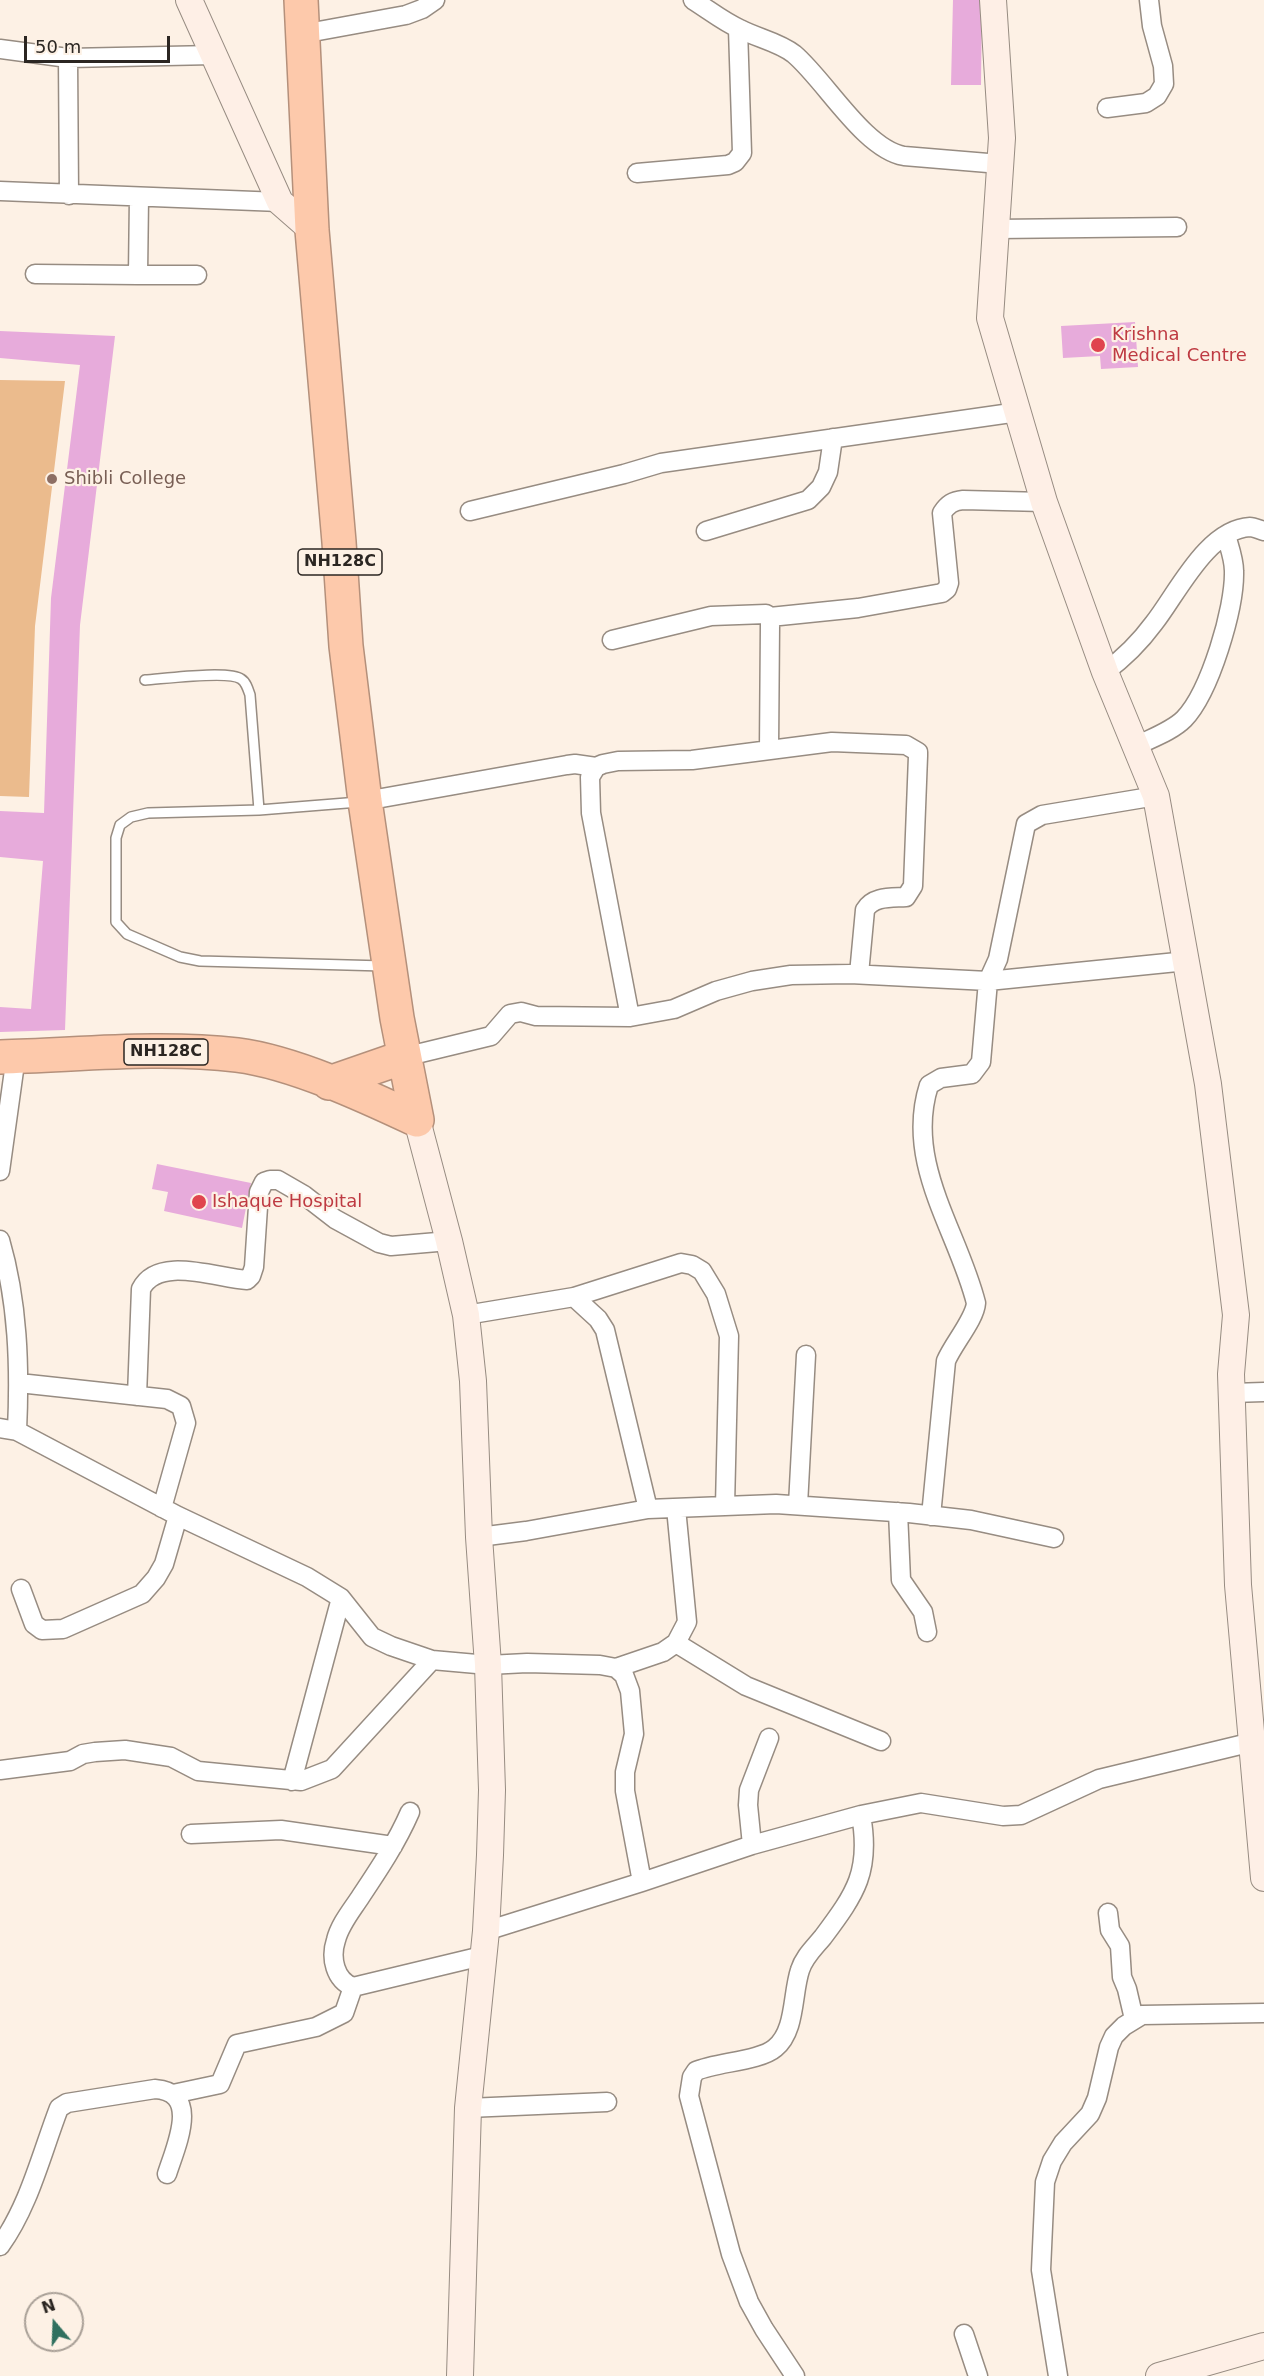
<!DOCTYPE html>
<style>
body{margin:0}
#map{position:relative;width:1264px;height:2376px;overflow:hidden;background:#fdf1e5;font-family:"DejaVu Sans",sans-serif}
canvas{display:block}
.north{position:absolute;left:24px;top:2292px;width:60px;height:60px;box-sizing:border-box;background:#fdf1e5;border:2px solid #a9a097;border-radius:50%;rotate:341deg;font-size:16px;font-weight:700;line-height:24px;text-align:center;color:#2b2622}
.north::after{content:'';display:block;margin:auto;width:21px;height:27px;background:#30705f;clip-path:polygon(50% 0,100% 100%,50% 72%,0 100%)}
.scale{position:absolute;left:24px;top:36px;width:146px;height:27px;box-sizing:border-box;border:3px solid #2b2622;border-top:0;padding-left:8px;font-size:18px;line-height:21px;white-space:nowrap;color:#2b2622;-webkit-text-stroke:4px #fdf1e5;paint-order:stroke}
</style>
<div id="map">
<canvas width="1264" height="2376"></canvas>
<div class="north">N</div>
<div class="scale">50 m</div>
</div>
<script>
const context = document.querySelector('canvas').getContext('2d');
context.lineJoin = 'round';
function fillPath(path, color) {
  context.fillStyle = color;
  context.fill(path, 'evenodd');
}
function strokePath(path, color, width, dash) {
  context.strokeStyle = color;
  context.lineWidth = width;
  context.lineCap = dash ? 'butt' : 'round';
  context.setLineDash(dash || []);
  context.stroke(path);
}
function drawText(font, color, halo, rows, align = 'center') {
  context.font = font + ' "DejaVu Sans",sans-serif';
  context.lineWidth = 4.5;
  context.setLineDash([]);
  context.textBaseline = 'middle';
  context.strokeStyle = halo;
  context.fillStyle = color;
  for (const [text, x, y, turn = 0] of rows) {
    context.save();
    context.translate(x, y);
    context.rotate((+turn || 0) * Math.PI / 180);
    context.textAlign = isNaN(turn) ? turn : align;
    if (halo) context.strokeText(text, 0, 0);
    context.fillText(text, 0, 0);
    context.restore();
  }
}
const green = new Path2D(`
 M0 380 65 381 35 626 29 797 0 796Z`);
const building = new Path2D(`
 M953 0H982L981 85H951Z
 M1135 322 1138 367 1101 369 1100 356 1063 358 1061 326Z
 M0 331 115 336 80 625 65 1030 0 1032V1007L31 1009 43 861 0 857V811L44 813 51 598 80 365 0 358Z
 M157 1164 251 1183 242 1228 164 1211 168 1192 152 1189Z`);
const lane = new Path2D(`
 M145 680C162 679 229 670 241 679 246 682 248 689 250 695L259 810
 M359 802 259 810 148 813 131 817 120 825 116 838V922L127 934 180 957 200 961 384 966`);
const street = new Path2D(`
 M693 0C709 10 724 22 740 29 757 38 779 42 794 54 825 80 864 149 904 156L1000 164
 M302 34 406 15 422 9 435 0
 M0 49 68 58 214 55
 M68 58 69 195
 M1107 108 1146 103 1157 96 1164 84 1163 66 1152 26 1149 0
 M637 173 728 165 735 162 742 153 738 29
 M0 191 280 202
 M996 229 1177 227
 M35 274 138 275 139 197
 M138 275H197
 M470 511 624 474 661 463 1018 412
 M706 531 808 500 821 487 828 472 833 438
 M770 617 858 608 942 593 947 589 949 583 942 513C948 504 953 501 963 500L1044 502
 M612 640 711 616 766 614 770 617V624L769 750
 M1105 672C1124 658 1140 642 1154 623 1177 594 1207 529 1250 527 1254 527 1260 530 1264 531
 M1136 746C1152 738 1172 731 1184 719 1210 692 1235 608 1234 571 1234 559 1229 546 1226 535
 M365 801 567 765 575 764 596 767
 M630 1017 591 813 590 777 596 767 603 764 618 761 692 760 832 742 906 745 918 752V756L913 886 906 897C891 898 873 896 865 910L859 974
 M404 1057 491 1036 510 1014 521 1012 536 1016 630 1017 674 1009 716 991 752 981 791 975 850 974 988 981 1187 961
 M0 1171 16 1056
 M0 1240C18 1302 20 1366 17 1431
 M574 1297 598 1319 605 1330 648 1509
 M466 1315 574 1297 681 1263 692 1265 702 1271 716 1294 729 1336 725 1506
 M19 1383 167 1399 181 1406 186 1423 162 1508
 M1232 1393 1264 1392
 M137 1396 141 1289C158 1255 216 1278 247 1280L251 1276 254 1267 259 1192 264 1182 270 1180H278L304 1195 335 1219 379 1243 391 1246 449 1241
 M0 1428 17 1431 178 1516 307 1577 341 1598 372 1637 391 1646 432 1660 488 1665 527 1663 600 1665 616 1668 624 1675 630 1691 634 1734 625 1772V1791L642 1882
 M798 1505 806 1355
 M898 1512 901 1580 923 1612 927 1632
 M931 1516 946 1361C953 1344 975 1319 976 1303 958 1231 904 1163 929 1085L941 1078 972 1074 981 1062 988 981 998 959 1026 824 1042 815 1156 796
 M479 1537 526 1531 648 1509 776 1504 909 1513 971 1520 1054 1538
 M21 1589 34 1624 42 1630 63 1629 142 1594 156 1578 164 1564 178 1516
 M676 1643 746 1686 881 1741
 M616 1668 663 1652 676 1643 687 1622 676 1508
 M0 1770 70 1761 83 1754 95 1752 125 1750 171 1757 198 1771 301 1781 332 1769 432 1660
 M292 1781 341 1598
 M410 1812C397 1842 379 1869 361 1896 352 1910 340 1924 336 1940 330 1958 335 1980 353 1987L482 1956
 M191 1834 281 1830 393 1846
 M752 1845 748 1805 749 1790 769 1738
 M1108 1913 1110 1930 1120 1946 1122 1977 1127 1989 1134 2019
 M486 1931 642 1882 752 1845 861 1815 921 1803 1003 1816 1021 1815 1099 1779 1261 1740
 M173 2094 220 2084 237 2044 316 2027 344 2013 353 1987
 M468 2108 607 2102
 M0 2246C29 2206 41 2155 59 2108L67 2103 155 2089C202 2092 175 2148 167 2174
 M964 2334 978 2376
 M795 2376 764 2329 749 2302 731 2254 689 2096 692 2077 696 2071C717 2062 760 2061 775 2048 796 2031 792 1994 800 1970 804 1957 814 1948 823 1937 856 1893 871 1871 861 1815
 M1058 2376 1041 2270 1045 2182 1052 2161 1063 2143 1090 2114 1097 2098 1109 2047 1114 2036 1124 2026 1142 2015 1264 2013`);
const secondary = new Path2D(`
 M189 0 280 202 312 230
 M993 0 1002 138 990 318 1044 502 1105 672 1156 796 1208 1084 1236 1315 1231 1374 1238 1585 1264 1878
 M417 1120 449 1241 466 1315 473 1381 479 1537 488 1665 492 1790 490 1855 486 1931 468 2108 460 2376
 M1159 2376 1264 2346`);
const highway = new Path2D(`
 M301 0 312 230 339 542 346 646 365 801 397 1018 417 1120
 M0 1057C78 1055 159 1046 237 1055 293 1062 366 1096 417 1120
 M329 1083 404 1057`);
const markers = [
 [1098,345,8,"#e0444e"],
 [52,479,6,"#8d6e63"],
 [199,1202,8,"#e0444e"]
];
const shields = [
 [340,562,84],
 [166,1052,84]
];
const shieldNames = [
 ["NH128C",340,562],
 ["NH128C",166,1052]
];
const healthNames = [
 ["Krishna",1112,335],
 ["Medical Centre",1112,356],
 ["Ishaque Hospital",212,1202]
];
const educationNames = [
 ["Shibli College",64,479]
];
fillPath(green, '#ebbb8d');
fillPath(building, '#e7abdb');
strokePath(lane, '#978c82', 12);
strokePath(street, '#978c82', 21);
strokePath(secondary, '#978c82', 28);
strokePath(highway, '#b4907b', 36);
strokePath(lane, '#fff', 9);
strokePath(street, '#fff', 18);
strokePath(secondary, '#feefe6', 26);
strokePath(highway, '#fdc9ab', 33);
for (const [x, y, r, color] of markers) {
  const dot = new Path2D();
  dot.arc(x, y, r, 0, 2 * Math.PI);
  context.fillStyle = color;
  context.fill(dot);
  strokePath(dot, '#fdf1e5', 2);
}
for (const [x, y, w] of shields) {
  const box = new Path2D();
  box.roundRect(x - w / 2, y - 13, w, 26, 4.5);
  context.fillStyle = '#fdf1e5';
  context.fill(box);
  strokePath(box, '#2b2622', 1.5);
}
drawText('bold 16px', '#2b2622', null, shieldNames);
drawText('18px', '#be3a42', '#fdf1e5', healthNames, 'left');
drawText('18px', '#785e54', '#fdf1e5', educationNames, 'left');
</script>
